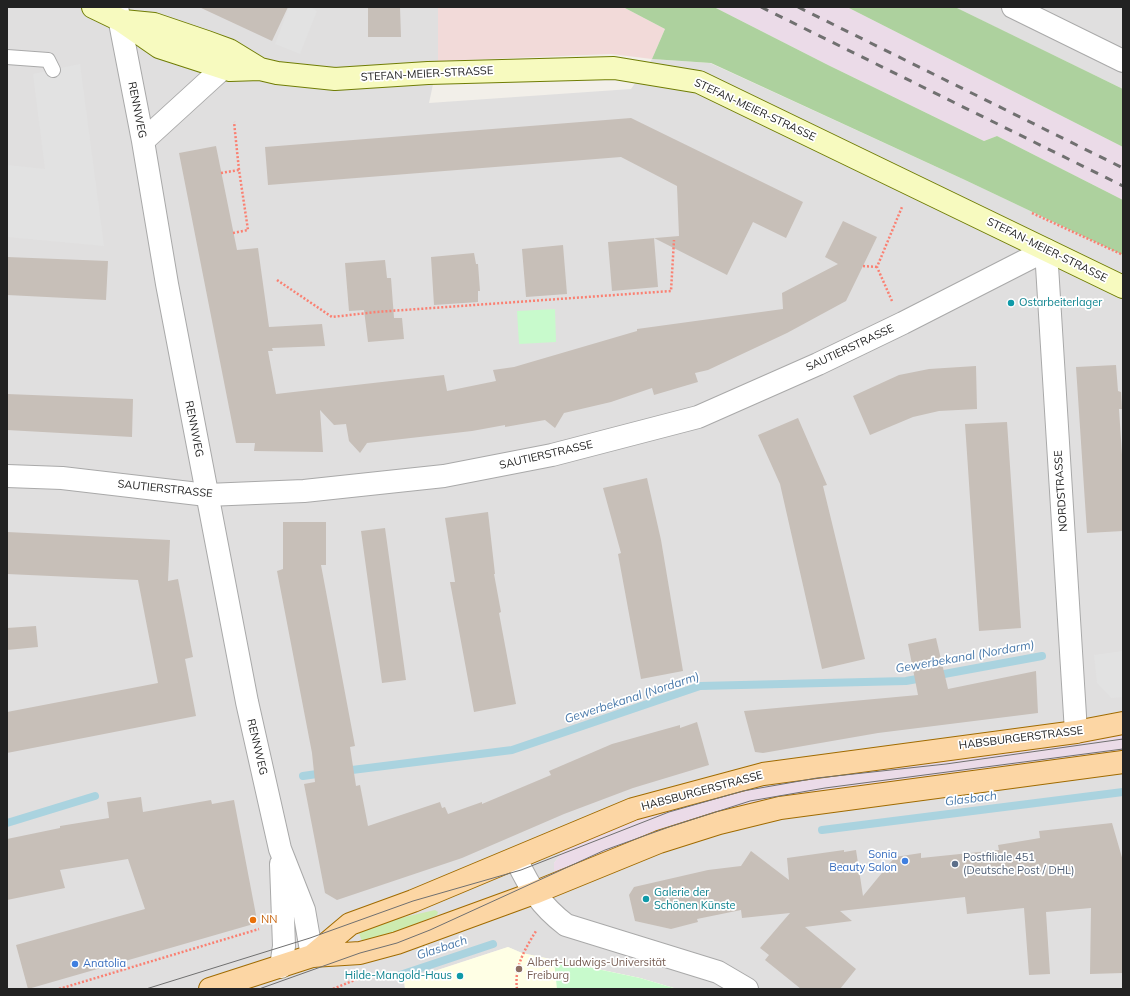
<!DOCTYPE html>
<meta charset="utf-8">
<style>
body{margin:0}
#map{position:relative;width:1130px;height:996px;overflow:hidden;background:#f2efe9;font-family:Mulish,sans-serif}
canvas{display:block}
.frame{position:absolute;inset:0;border:8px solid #222;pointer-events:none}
</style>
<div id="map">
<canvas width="1130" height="996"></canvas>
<div class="frame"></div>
</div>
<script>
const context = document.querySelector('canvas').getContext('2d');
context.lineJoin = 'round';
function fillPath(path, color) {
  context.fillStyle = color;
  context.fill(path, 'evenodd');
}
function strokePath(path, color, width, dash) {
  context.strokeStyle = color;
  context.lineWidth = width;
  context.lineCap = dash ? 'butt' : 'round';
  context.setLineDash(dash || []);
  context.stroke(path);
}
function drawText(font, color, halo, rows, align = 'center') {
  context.font = font + ' Mulish,sans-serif';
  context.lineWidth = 3.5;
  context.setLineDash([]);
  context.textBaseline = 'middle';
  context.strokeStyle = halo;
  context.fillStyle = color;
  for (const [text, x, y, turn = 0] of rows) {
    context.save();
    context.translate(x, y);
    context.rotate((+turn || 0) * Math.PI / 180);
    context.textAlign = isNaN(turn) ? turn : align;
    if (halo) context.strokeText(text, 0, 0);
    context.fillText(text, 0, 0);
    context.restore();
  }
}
const residential = new Path2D(`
 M7 7H438V61L429 103 631 89 652 59 710 63 965 180 1123 255V732L565 848 554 863 676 830 1123 758V989H677L640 978 522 953 508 947 404 981 405 989H7ZM344 933 350 951 337 950Z
 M955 7H1123V89L985 22Z`);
const commercial = new Path2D(`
 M438 7H623L665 29 652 59 611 54 438 61Z`);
const industrial = new Path2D(`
 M714 7H847L1123 147V200L997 136 984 141 828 65Z
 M1123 732V758L807 797 559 875 554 872V863L565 848 650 813 727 790Z`);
const education = new Path2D(`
 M508 947 522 953 640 978 677 989H405L404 981Z`);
const grass = new Path2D(`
 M435 910 438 912 437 915 364 946 357 928Z`);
const forest = new Path2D(`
 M623 7H714L828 65 984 141 997 136 1123 200V255L965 180 711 63 652 59 665 29Z
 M847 7H955L1123 89V147Z`);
const park = new Path2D(`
 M555 309 556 342 519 344 517 311Z
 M554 960 640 978 677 989H557Z`);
const parking = new Path2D(`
 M289 7H311L317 11 300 54 275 44Z
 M80 64 104 246 7 237V165L45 169 33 74Z
 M1123 651V697L1111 698 1097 683 1094 655Z`);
const stream = new Path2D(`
 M344 771 512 750 700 686 906 681 1042 656
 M303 776 324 773
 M7 823 95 796
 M822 830 1123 792
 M400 975 493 944`);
const building = new Path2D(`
 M199 7H288L272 41Z
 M368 7H400L401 37H368Z
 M631 118 803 202 786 238 753 222 727 275 654 238 658 287 612 291 608 242 679 236 677 186 621 157 268 185 265 147Z
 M216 146 237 250 258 248 269 327 322 324 325 346 272 348 273 351H268L276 394 444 375 447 391 496 381 493 370 514 367 637 331V329L783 309 782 293 838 264 825 257 843 221 877 237 846 301 787 333 708 370 695 373 698 382 654 395 652 388 611 402 564 413 555 428 545 420 505 427V425L472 431 367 443 360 453 349 441 346 424 334 425 320 410 323 452 254 451 255 443H236L179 153Z
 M563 245 567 294 526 297 522 249Z
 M474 253 476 264H478L480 291H478V302L434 305 431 257Z
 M7 257 108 261 106 300 7 295Z
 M385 260 387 278H391L394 318H402L404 339 368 342 364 310 349 311 345 263Z
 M1116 365 1118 391 1121 392 1122 409H1119L1123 470V531L1087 533 1076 367Z
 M976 366 977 409 939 411 913 417 870 435 853 396 899 375 929 369Z
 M7 394 133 399 132 437 7 430Z
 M798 418 827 485 823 486 865 659 822 669 780 484 758 435Z
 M1007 422 1021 628 979 631 965 424Z
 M647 478 661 540 683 671 641 679 618 554 621 553 603 488Z
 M488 512 495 574H494L501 612 499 613 516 704 474 712 450 582H455L445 518Z
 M283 522H326V565H321L355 746 350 747 356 786 360 785 368 826 440 802 442 808 445 807 448 814 482 802V804L551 775 549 771 612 744 680 725V728L697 722 709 765 633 788 564 814 462 858 337 900 325 893 304 784 315 782 312 753 277 571 283 569Z
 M385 528 406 680 382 683 361 531Z
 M7 532 170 540 168 581 178 579 193 657 185 659 196 716 7 753V712L158 683 138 580 7 574Z
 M36 626 38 647 7 650V628Z
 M936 638 948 689 1036 671 1038 713 878 733 763 753 755 752 744 711 918 695 908 644Z
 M141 797 143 812 211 800 212 804 234 800 256 915 250 925 28 989 16 945 145 909 128 859 60 870 65 888 7 900V839L60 828V826L109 818 107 802Z
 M1112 823 1123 861V973L1090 974 1091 908 1046 912 1050 974 1029 975 1024 908 967 914 965 897 840 911 852 921 805 927 856 969 840 989H801L765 960 769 955 760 948 790 913 742 918 741 910 697 919 698 922 671 929 635 921 629 895 634 887 708 870 741 866 751 851 789 880 787 858 844 850V852L856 850 863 896 895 857 921 853V858L999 850 998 845 1040 838 1039 831Z`);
const path = new Path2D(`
 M221 173 239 170
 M1032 213 1123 255
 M233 233 248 230 239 170 234 122
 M863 266 877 267
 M277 280 332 317 376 312 671 291 674 240
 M892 301 877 267 902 207
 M59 989 259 929
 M333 989 357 979
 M517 989C514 967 525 949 536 931`);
const service = new Path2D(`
 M7 57 48 60 53 70`);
const minor = new Path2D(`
 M1013 7 1123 61
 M7 476 62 478 207 495 304 491 444 476 552 455 698 417 818 364 903 323 1046 250 1076 732
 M516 859C530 888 540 905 566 925L718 972 747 989`);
const tertiary = new Path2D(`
 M117 7 143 141 167 284 247 702 280 849 304 910 312 956
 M143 141 223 68
 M281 864 284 946 281 967`);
const secondary = new Path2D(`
 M93 7 120 20 159 47 230 70 260 69 277 73 335 79 428 73 614 68 699 82 1123 287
 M123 21 154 24 207 42 229 50 260 69`);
const primary = new Path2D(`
 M312 956 350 924 413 901 633 809 763 774 1076 732 1123 723
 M210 989 312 956 360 953 397 943 534 893 659 842 719 823 780 808 1123 762`);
const tram = new Path2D(`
 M146 989 310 938 413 901 521 870 669 812 743 791 817 778 946 764 1123 739
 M259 989 360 953 397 943 430 930 605 850 669 827 750 801 825 788 1123 749`);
const rail = new Path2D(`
 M761 7 1123 186
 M798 7 1123 168`);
const markers = [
 [1011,303,4,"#0f9aa8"],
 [905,861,4,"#3f7fe0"],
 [955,864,4,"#5c6f8a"],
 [646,899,4,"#0f9aa8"],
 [253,920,4,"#e8710a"],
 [75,964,4,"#3f7fe0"],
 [519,969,4,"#8d6e63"],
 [460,976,4,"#0f9aa8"]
];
const streetNames = [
 ["STEFAN-MEIER-STRASSE",427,74,-3],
 ["RENNWEG",137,110,79],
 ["STEFAN-MEIER-STRASSE",755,110,25],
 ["STEFAN-MEIER-STRASSE",1047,250,26],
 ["SAUTIERSTRASSE",850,348,-25],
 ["RENNWEG",194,429,79],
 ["SAUTIERSTRASSE",546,455,-13],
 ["SAUTIERSTRASSE",165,489,6],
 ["NORDSTRASSE",1061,491,-94],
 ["HABSBURGERSTRASSE",1021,738,-7],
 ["RENNWEG",257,747,77],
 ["HABSBURGERSTRASSE",702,791,-15]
];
const cultureNames = [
 ["Ostarbeiterlager",1019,303],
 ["Galerie der",654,893],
 ["Schönen Künste",654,906],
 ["Hilde-Mangold-Haus",452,976,"right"]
];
const shopNames = [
 ["Sonia",897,855],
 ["Beauty Salon",897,868],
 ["Anatolia",83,964,"left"]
];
const serviceNames = [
 ["Postfiliale 451",963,858],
 ["(Deutsche Post / DHL)",963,871]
];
const foodNames = [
 ["NN",261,920]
];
const educationNames = [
 ["Albert-Ludwigs-Universität",527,963],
 ["Freiburg",527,976]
];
const waterNames = [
 ["Gewerbekanal (Nordarm)",965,657,-10],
 ["Gewerbekanal (Nordarm)",632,698,-18],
 ["Glasbach",971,799,-7],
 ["Glasbach",442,948,-18]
];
fillPath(residential, '#e0dfdf');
fillPath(commercial, '#f2dad9');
fillPath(industrial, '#ebdbe8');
fillPath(education, '#ffffe5');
fillPath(grass, '#cdebb0');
fillPath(forest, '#add19e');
fillPath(park, '#c8facc');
fillPath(parking, '#e2e2e2');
strokePath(stream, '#aad3df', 8);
fillPath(building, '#c7bfb8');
strokePath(service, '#a9a9a9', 16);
strokePath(minor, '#a9a9a9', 24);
strokePath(tertiary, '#a9a9a9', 24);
strokePath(secondary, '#707d05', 24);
strokePath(primary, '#a06b00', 24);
strokePath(path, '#fa8072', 2.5, [2, 2]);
strokePath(service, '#fff', 14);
strokePath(minor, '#fff', 22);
strokePath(tertiary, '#fff', 22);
strokePath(secondary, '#f7fabf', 22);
strokePath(primary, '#fcd6a4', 22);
strokePath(tram, '#707070', 1);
strokePath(rail, '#707070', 3, [8, 8]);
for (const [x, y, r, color] of markers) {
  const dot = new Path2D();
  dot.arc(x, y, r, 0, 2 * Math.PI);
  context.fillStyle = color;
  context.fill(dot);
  strokePath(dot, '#fff', 1.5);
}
drawText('11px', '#222', '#fff', streetNames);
drawText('11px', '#0d838f', '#fff', cultureNames, 'left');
drawText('11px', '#366cbe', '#fff', shopNames, 'right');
drawText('11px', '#4e5e75', '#fff', serviceNames, 'left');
drawText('11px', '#c56008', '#fff', foodNames, 'left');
drawText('11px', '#785e54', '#fff', educationNames, 'left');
drawText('italic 12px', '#4a7aab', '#fff', waterNames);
</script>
